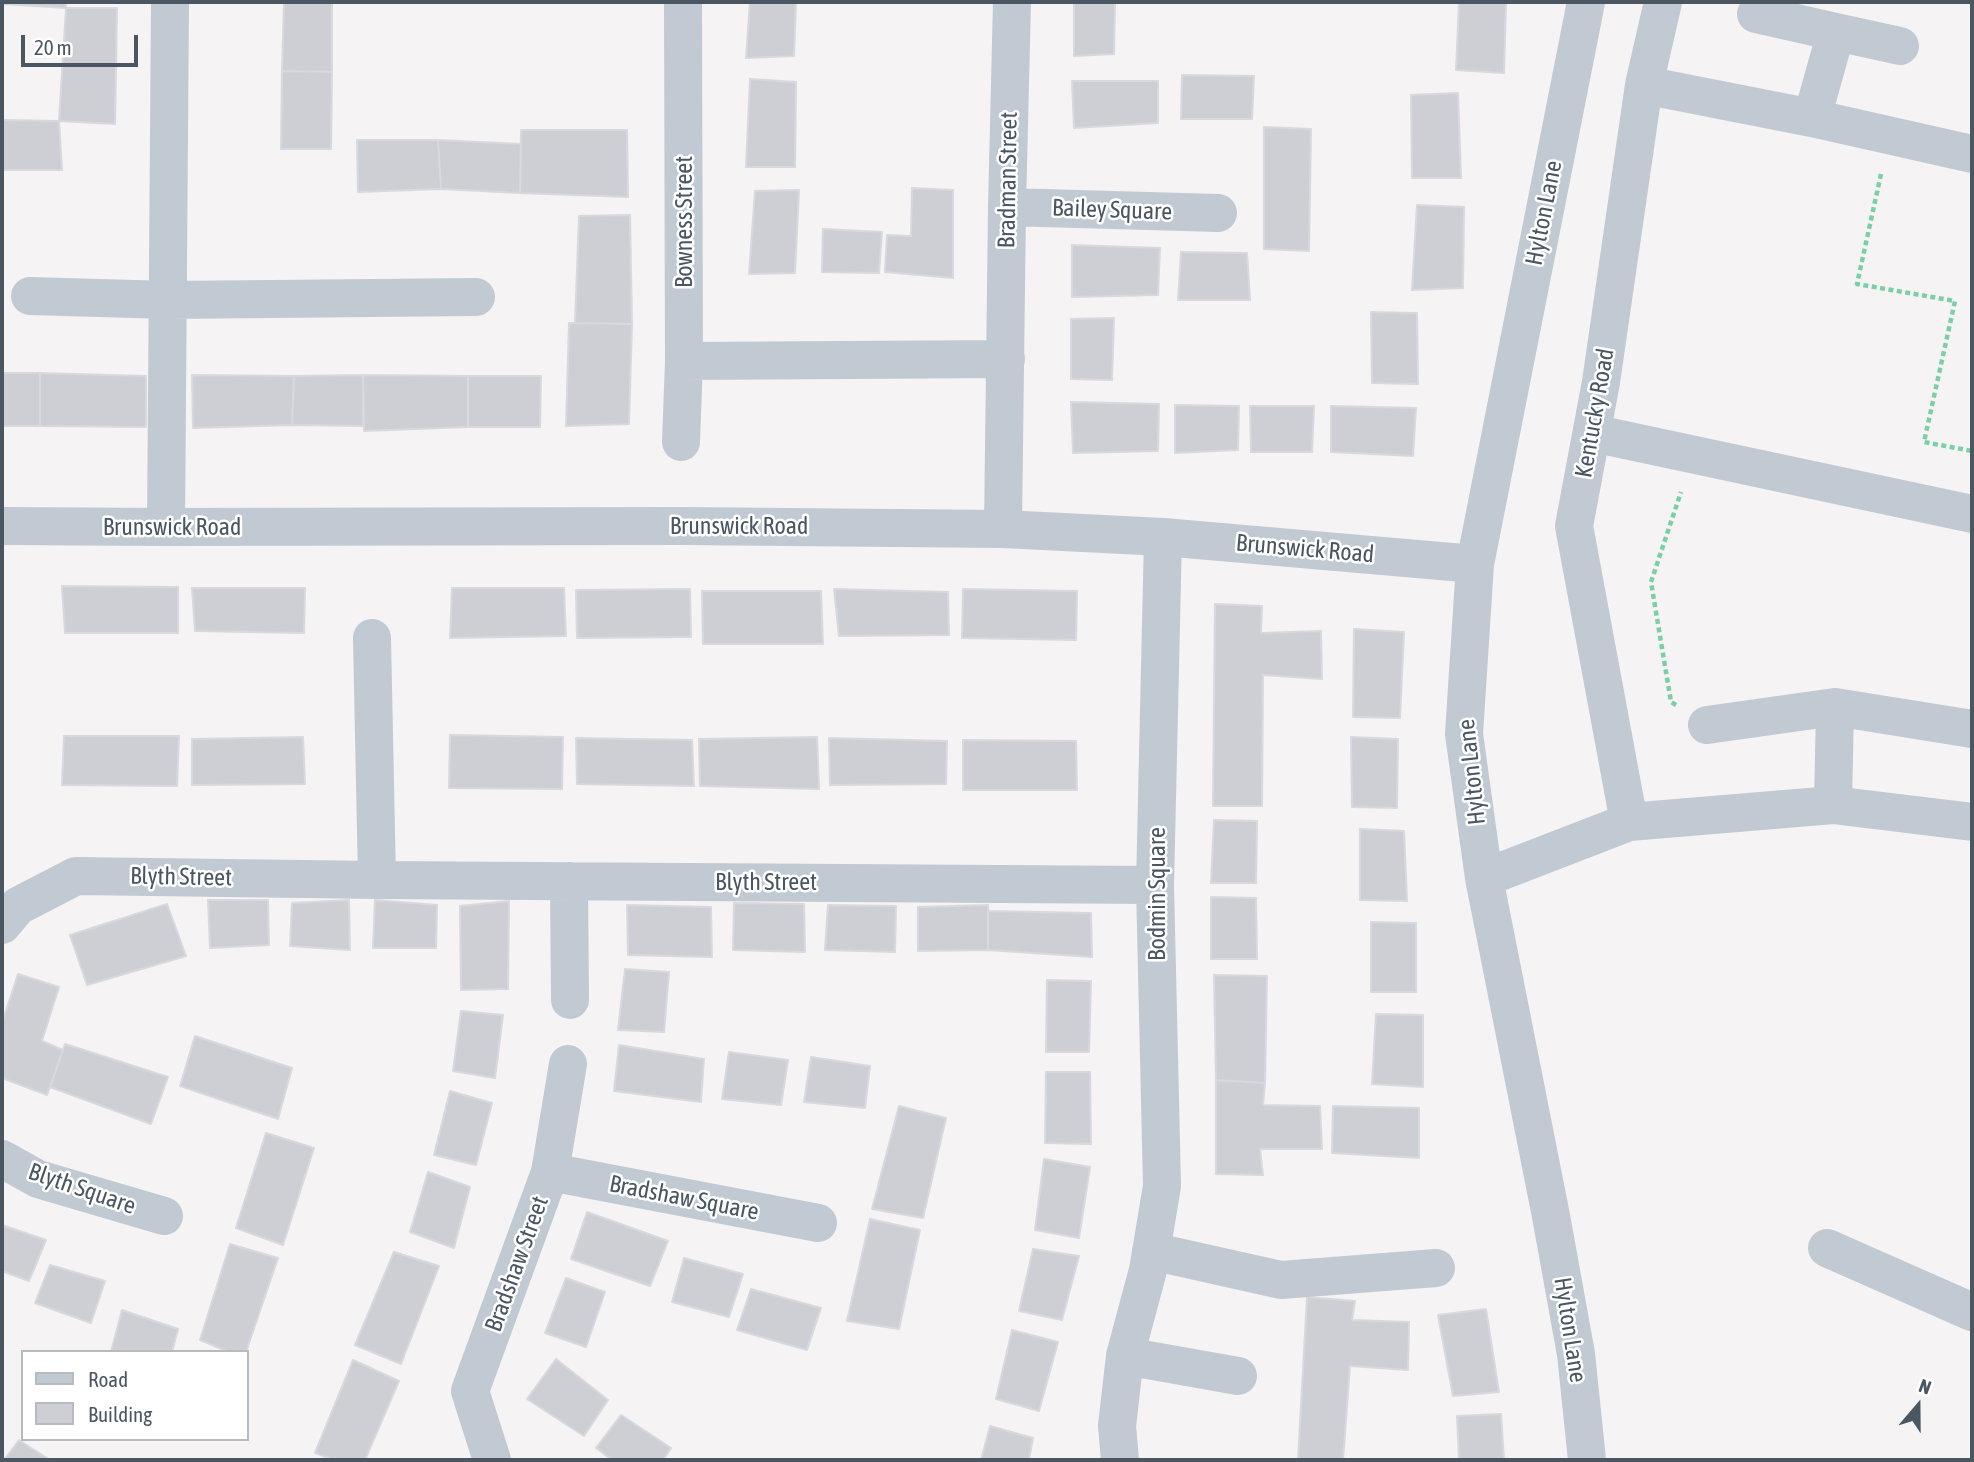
<!DOCTYPE html>
<html>
<head>
<meta charset="utf-8">
<style>
  body { margin:0 }
  #map { position:relative; width:1974px; height:1462px; overflow:hidden; background:#f5f3f3; font-family:"Asap Condensed",sans-serif }
  canvas { display:block }
  .frame { position:absolute; inset:0; border:4px solid #4a5661; pointer-events:none }
  .legend { position:absolute; left:21px; top:1350px; width:228px; height:91px; box-sizing:border-box; background:#fff; border:2px solid #b7bbc0; margin:0; padding:9px 12px; list-style:none; font-size:21px; color:#4a5661 }
  .legend li { display:flex; align-items:center; gap:14px; height:35px }
  .legend b { width:35px; border:2px solid #b7bbc0 }
  .north { position:absolute; left:1883px; top:1371px; width:70px; height:70px; -webkit-text-stroke:5px #fff; paint-order:stroke; rotate:20deg; font-size:19px; font-weight:700; line-height:28px; text-align:center; color:#4a5661 }
  .north::after { content:''; display:block; margin:auto; width:24px; height:32px; background:#4a5661; clip-path:polygon(50% 0,100% 100%,50% 72%,0 100%) }
  .scale { position:absolute; left:21px; top:35px; width:117px; height:32px; box-sizing:border-box; border:4px solid #4a5661; border-top:0; padding-left:9px; font-size:21px; line-height:24px; white-space:nowrap; color:#4a5661; -webkit-text-stroke:5px #fff; paint-order:stroke }
</style>
</head>
<body>
<div id="map">
<canvas width="1974" height="1462"></canvas>
<div class="frame"></div>
<ul class="legend">
<li><b style="height:9px;background:#c1cad2"></b>Road</li>
<li><b style="height:19px;background:#cdcfd5"></b>Building</li>
</ul>
<div class="north">N</div>
<div class="scale">20 m</div>
</div>
<script>
const c = document.querySelector('canvas').getContext('2d');
c.lineJoin = 'round';
function paint(path, color) {
  c.fillStyle = color;
  c.fill(path, 'evenodd');
}
function stroke(path, color, width, dash) {
  c.strokeStyle = color;
  c.lineWidth = width;
  c.lineCap = dash ? 'butt' : 'round';
  c.setLineDash(dash || []);
  c.stroke(path);
}
function label(font, color, halo, rows, align = 'center') {
  c.font = font + ' "Asap Condensed",sans-serif';
  c.lineWidth = 5;
  c.setLineDash([]);
  c.textBaseline = 'middle';
  c.strokeStyle = halo;
  c.fillStyle = color;
  for (const [text, x, y, turn = 0] of rows) {
    c.save();
    c.translate(x, y);
    c.rotate((+turn || 0) * Math.PI / 180);
    c.textAlign = isNaN(turn) ? turn : align;
    if (halo) c.strokeText(text, 0, 0);
    c.fillText(text, 0, 0);
    c.restore();
  }
}
const building = new Path2D(`
  M2,2h64v6l-64,-4z
  M284,2h48v70l-50,-1z
  M750,2h46l-2,54 -48,2z
  M1074,2h41l-1,52 -40,2z
  M1459,2h47l-2,71 -48,-3z
  M66,8h51l-2,116 -56,-3z
  M282,71l50,1 -1,77h-50z
  M1182,75l72,1 -2,43h-71z
  M750,79l46,3 -1,85h-49z
  M1072,81h86v42l-84,5z
  M1458,93l3,85h-49l-1,-83z
  M2,120l57,1 3,49h-60z
  M1264,127l47,2 -2,122 -45,-2z
  M521,130h106l1,67 -108,-4z
  M357,140h81l3,49 -83,3z
  M438,140l83,4 -1,49 -79,-4z
  M912,188l41,2v88l-68,-6 2,-37 24,1z
  M799,190l-4,83 -46,1 6,-83z
  M1417,205l47,2 -1,81 -51,2z
  M630,215l2,109 -57,-1 4,-107z
  M823,229l59,3 -3,41 -57,-1z
  M1072,245l88,3 -2,47 -86,2z
  M1181,252l66,1 3,47h-72z
  M1371,312l46,1 1,71 -46,-1z
  M1114,318l-2,62 -41,-1v-60z
  M569,323l63,1 -3,100 -63,2z
  M2,373h38v53h-38z
  M40,373l106,3v51l-106,-1z
  M192,375l102,1 -2,49 -99,3z
  M363,375v51l-71,-1 2,-49z
  M363,375l105,1v51l-104,4z
  M468,376h73l-1,51h-72z
  M1071,402l88,2 -1,47 -85,2z
  M1175,405l64,1 -1,44 -63,3z
  M1250,406h64l-2,46h-61z
  M1331,406l85,2 -3,48 -82,-4z
  M62,586l116,1v46h-113z
  M192,588h113l-1,45 -109,-2z
  M452,588h112l2,48 -116,2z
  M690,589l1,48 -114,1 -1,-48z
  M834,589l114,3 1,43 -110,1z
  M963,589l114,2 -1,49 -114,-2z
  M702,591h119l2,53h-120z
  M1215,604l47,2 -1,27 60,-2 1,48 -59,-4 -1,131h-49z
  M1354,629l50,3 -4,86 -47,-1z
  M450,735l113,2 -1,52 -113,-1z
  M64,736h115l-2,50 -115,-1z
  M303,737l2,47 -113,1v-46z
  M817,737l2,52 -119,-3 -1,-47z
  M1351,737l47,2 -1,69 -45,-1z
  M576,738l116,2 2,46 -117,-2z
  M829,738l118,3 -1,43 -116,1z
  M963,740l113,1 1,49h-114z
  M1214,820l43,1 -1,62h-45z
  M1360,829l44,2 3,70 -47,-1z
  M1211,897l45,1 1,61h-46z
  M208,900h60l1,45 -59,3z
  M349,900l1,50 -60,-4 2,-43z
  M375,900l62,5 -1,43h-63z
  M509,901l-1,88 -47,1 -1,-84z
  M734,903l70,1 1,48 -72,-2z
  M167,904l19,52 -99,29 -17,-50z
  M627,905l84,2 1,50 -84,-2z
  M828,905l68,1 -1,46 -70,-2z
  M988,905v45l-70,1v-44z
  M988,911l103,2 1,44 -104,-7z
  M1371,922l45,1v69h-45z
  M625,969l44,3 -5,60 -46,-2z
  M18,974l41,13 -17,54 21,9 -16,45 -45,-17v-55z
  M1214,975l53,1 -2,107 -49,-3z
  M1047,980l44,1 -2,71h-43z
  M461,1011l42,4 -8,63 -42,-7z
  M1376,1014l47,1v72l-51,-3z
  M195,1036l97,32 -14,51 -98,-33z
  M65,1044l103,33 -17,47 -101,-37z
  M619,1045l85,14 -3,43 -87,-11z
  M729,1052l59,8 -7,45 -59,-6z
  M811,1057l59,9 -5,42 -61,-6z
  M1046,1072h44l1,72 -46,-1z
  M1216,1080l49,3 -2,22 57,1 2,43h-62l3,26 -47,-1z
  M450,1091l42,12 -16,62 -42,-10z
  M899,1106l47,12 -23,100 -51,-9z
  M1333,1106l86,2v50l-87,-5z
  M266,1133l48,15 -31,97 -47,-17z
  M1044,1159l46,8 -11,71 -44,-8z
  M428,1172l42,15 -16,61 -44,-16z
  M587,1212l81,29 -18,45 -79,-27z
  M870,1219l50,11 -21,99 -52,-8z
  M2,1225l44,15 -17,41 -27,-10z
  M230,1244l48,14 -32,94h-17l-29,-12z
  M1033,1249l46,7 -17,64 -43,-9z
  M394,1252l45,14 -38,98 -46,-19z
  M684,1258l59,16 -14,43 -57,-15z
  M50,1265l55,16 -14,42 -56,-20z
  M566,1278l39,14 -19,55 -41,-14z
  M751,1289l70,19 -14,42 -70,-20z
  M1307,1297l48,4 -3,19 57,2 -1,48 -58,-4 -7,94h-45z
  M1486,1309l13,83 -46,4 -15,-81z
  M122,1310l56,19 -6,23h-61z
  M1012,1330l46,12 -19,69 -43,-12z
  M556,1359l52,41 -24,36 -57,-37z
  M353,1360l46,21 -34,79h-30l-20,-7z
  M1501,1414l3,46h-45l-2,-44z
  M621,1415l50,33 -8,12h-51l-16,-12z
  M990,1426l43,12 -4,22h-48z
  M19,1440l31,20h-46z`);
paint(building, '#cdcfd5');
stroke(building, '#d7d9de', 2);
stroke(new Path2D(`
  M1881,174l-24,110 98,17 -31,141 48,9
  M1676,705l-5,-3 -20,-120 30,-90`), '#7ad0a6', 4.5, [5, 3.5]);
stroke(new Path2D(`
  M1586,2l-111,562 -11,170 20,144 67,338 25,138 11,106
  M1756,14l80,18 -24,86
  M1836,32l64,14
  M1644,85l168,33 160,36
  M1007,207l211,6
  M30,296l139,4 307,-3
  M684,361l322,-2
  M1592,433l380,81
  M681,442l3,-81 -1,-359
  M2,526l164,1 515,-1 322,3 160,8 312,27
  M166,527l4,-525
  M1003,529l4,-322 5,-205
  M372,638l5,242
  M1707,725l128,-18
  M1833,805l2,-98 137,22
  M1629,822l-55,-296 27,-144 43,-297 19,-83
  M1484,878l145,-56 204,-17 139,17
  M569,881l1,119
  M2,925l16,-19 58,-30 301,4 778,5
  M2,1159l36,20 126,37
  M550,1172l268,51
  M1827,1248l145,64
  M1151,1251l130,29 155,-12
  M1125,1356l113,20
  M492,1460l-22,-69 80,-219 18,-108
  M1120,1460l-3,-34 8,-70 23,-86 14,-84 -7,-301 8,-348`), '#c1cad2', 38);
label('24px', '#4a5661', '#fff', [
  ["Bradman Street",1008,180,-89],
  ["Bailey Square",1112,210,2],
  ["Hylton Lane",1544,213,-79],
  ["Bowness Street",684,222,-90],
  ["Kentucky Road",1595,413,-80],
  ["Brunswick Road",739,526],
  ["Brunswick Road",172,527],
  ["Brunswick Road",1305,549,5],
  ["Hylton Lane",1472,772,-96],
  ["Blyth Street",181,877,1],
  ["Blyth Street",766,882],
  ["Bodmin Square",1157,894,-90],
  ["Blyth Square",82,1189,19],
  ["Bradshaw Square",684,1198,11],
  ["Bradshaw Street",517,1264,-70],
  ["Hylton Lane",1570,1330,81]
]);
</script>
</body>
</html>
